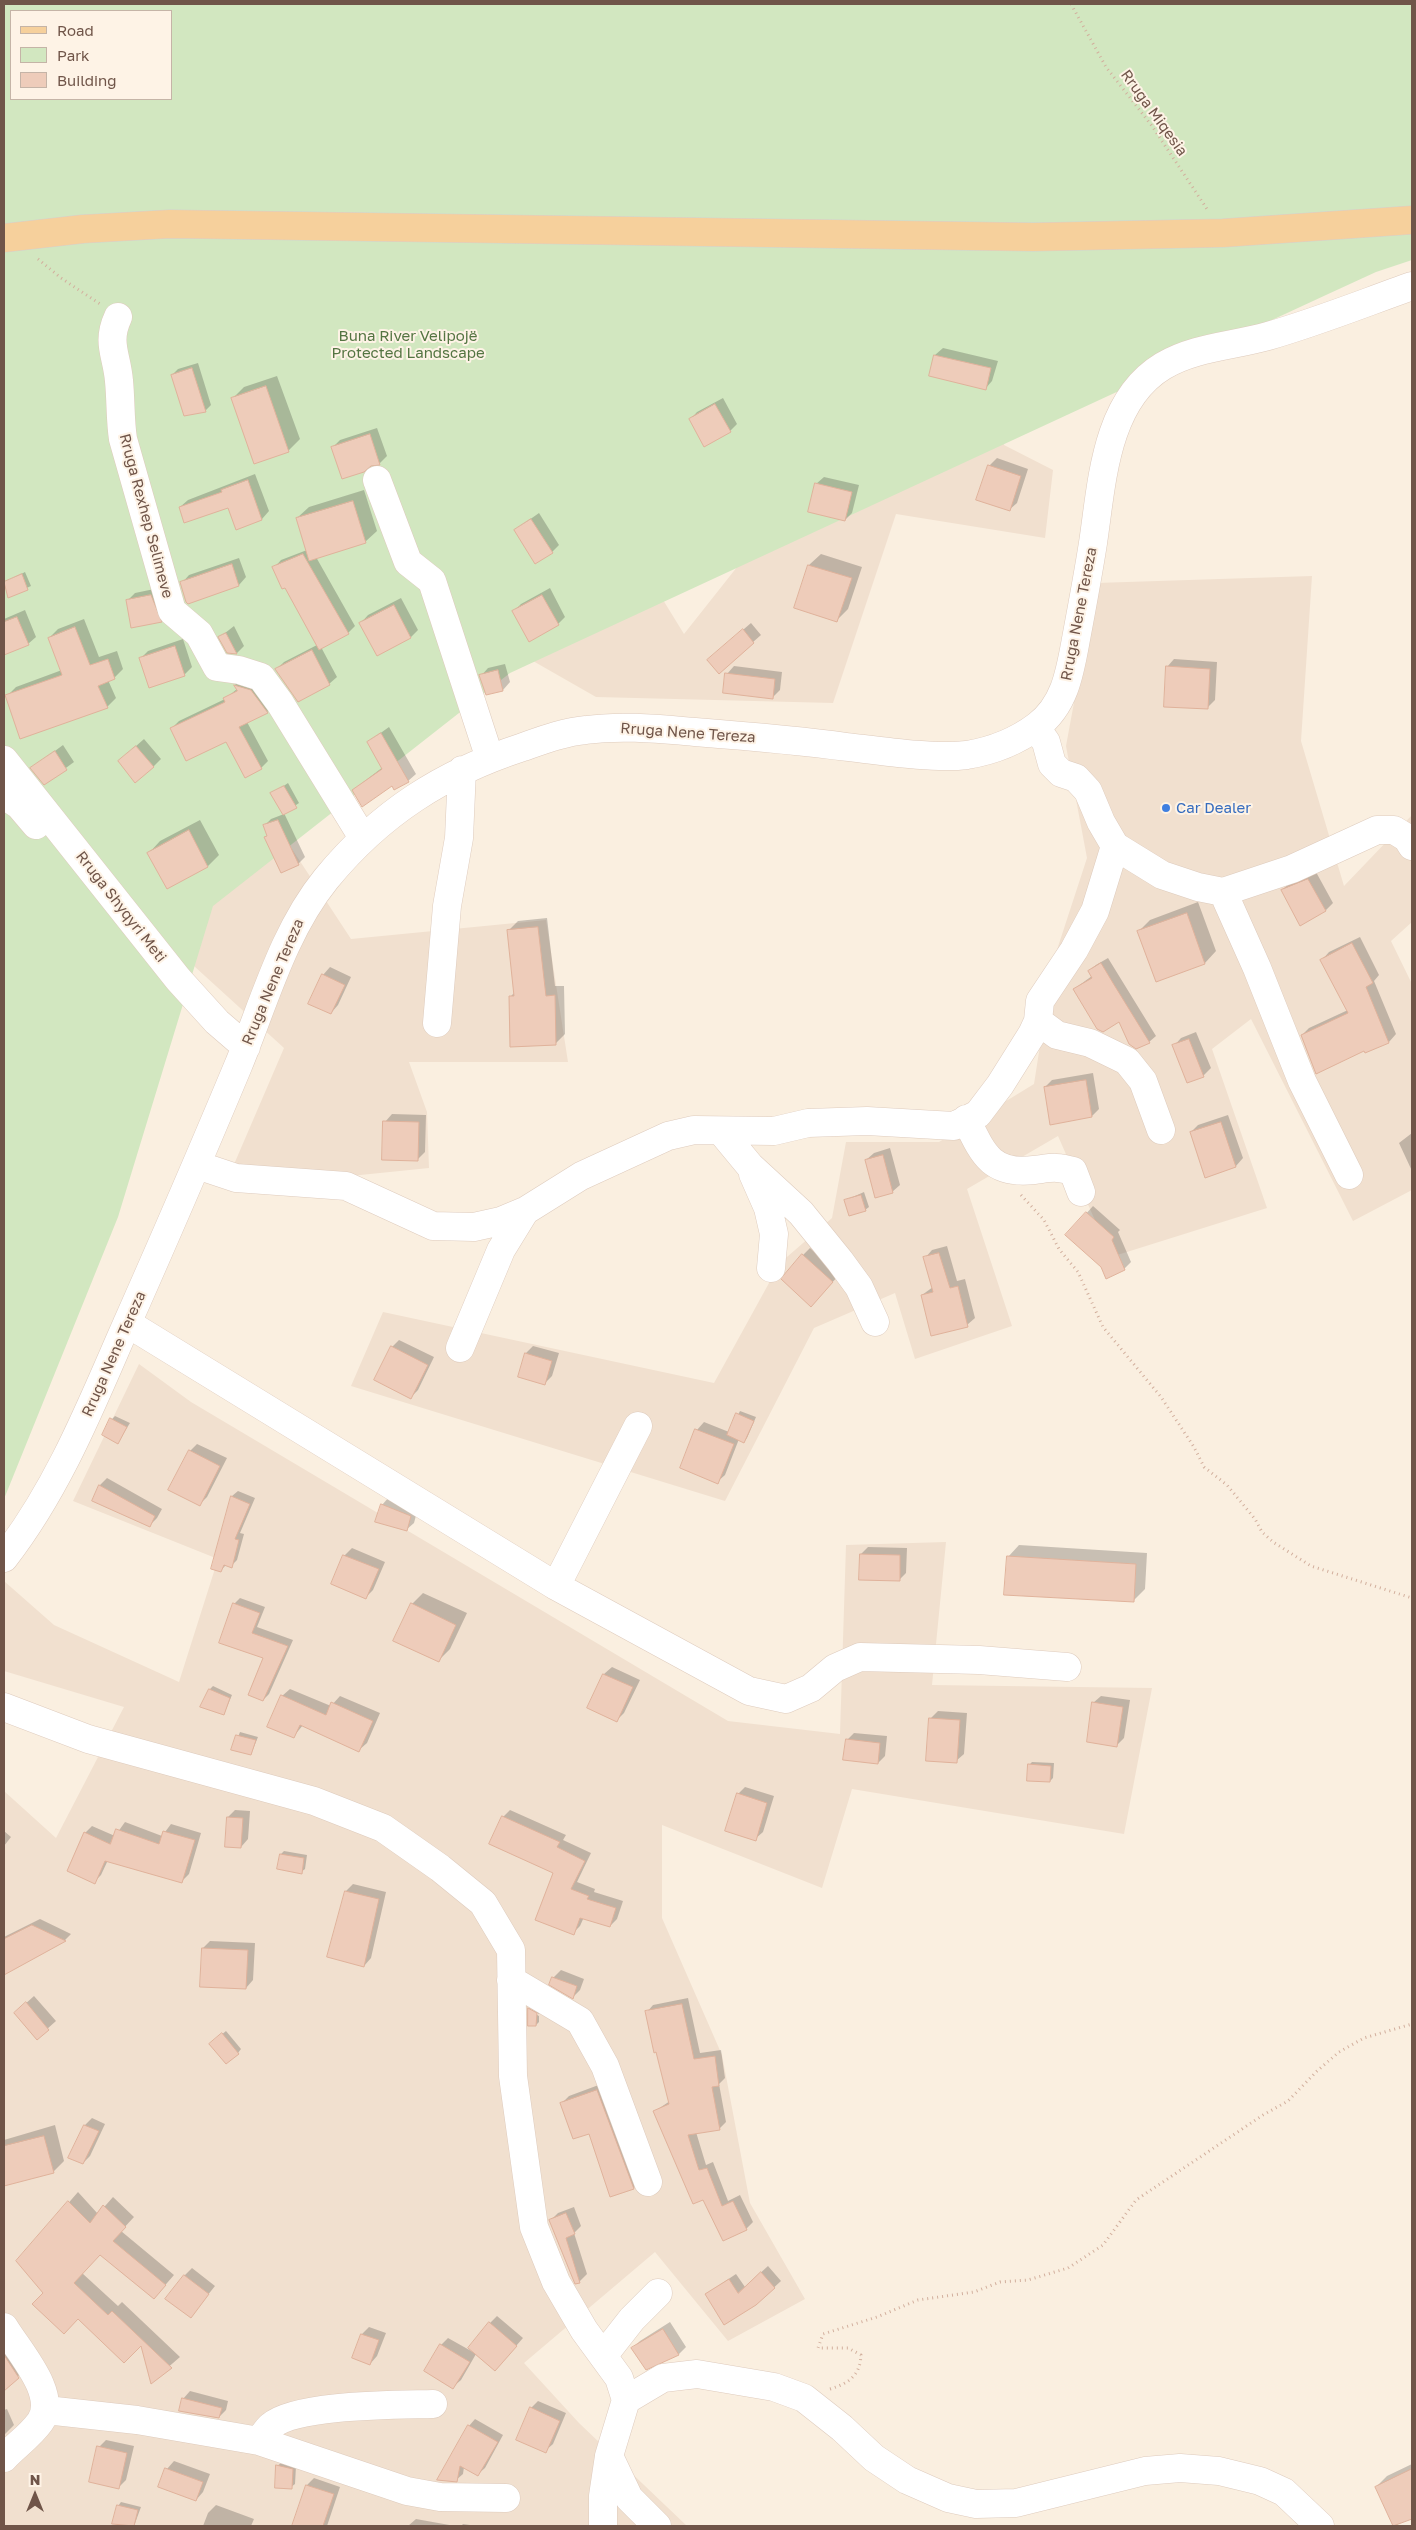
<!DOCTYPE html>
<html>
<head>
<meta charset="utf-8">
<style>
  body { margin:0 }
  #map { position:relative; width:1416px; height:2530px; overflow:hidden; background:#faefe0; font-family:"Golos Text",sans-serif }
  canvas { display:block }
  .frame { position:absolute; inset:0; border:5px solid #705549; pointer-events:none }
  .legend { position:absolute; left:10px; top:10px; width:162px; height:90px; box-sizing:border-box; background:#fef3e6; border:1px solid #c5b4a7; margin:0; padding:6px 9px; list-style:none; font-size:15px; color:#705549 }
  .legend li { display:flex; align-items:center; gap:10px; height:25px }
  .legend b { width:25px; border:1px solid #c5b4a7 }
  .north { position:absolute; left:10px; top:2470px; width:50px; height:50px; -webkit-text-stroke:4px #fef3e6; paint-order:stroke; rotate:0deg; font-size:14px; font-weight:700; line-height:20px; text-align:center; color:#705549 }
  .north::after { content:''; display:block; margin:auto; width:18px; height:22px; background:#705549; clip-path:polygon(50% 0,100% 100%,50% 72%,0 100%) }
</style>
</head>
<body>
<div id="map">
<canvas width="1416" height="2530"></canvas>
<div class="frame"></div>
<ul class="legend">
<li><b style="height:6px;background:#f6d09c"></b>Road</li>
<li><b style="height:14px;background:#d2e7c0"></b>Park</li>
<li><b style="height:14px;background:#eeccba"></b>Building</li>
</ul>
<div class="north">N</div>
</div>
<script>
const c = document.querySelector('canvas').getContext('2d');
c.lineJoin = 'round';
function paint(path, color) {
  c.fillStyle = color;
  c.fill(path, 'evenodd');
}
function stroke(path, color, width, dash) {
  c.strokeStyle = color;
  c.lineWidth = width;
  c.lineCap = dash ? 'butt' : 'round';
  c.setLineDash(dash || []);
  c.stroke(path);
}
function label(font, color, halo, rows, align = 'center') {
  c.font = font + ' "Golos Text",sans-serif';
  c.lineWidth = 4;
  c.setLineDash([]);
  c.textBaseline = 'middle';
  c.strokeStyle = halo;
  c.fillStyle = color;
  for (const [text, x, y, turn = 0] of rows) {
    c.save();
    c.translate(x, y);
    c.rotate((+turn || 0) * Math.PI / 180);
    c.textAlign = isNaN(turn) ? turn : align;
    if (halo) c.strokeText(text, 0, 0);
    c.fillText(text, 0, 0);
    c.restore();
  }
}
paint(new Path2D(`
  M1020,352l-16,93 49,25 -8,68 -149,-24 -63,189 -237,-6 -91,-52 -251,146 97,148 195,-19 22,142h-159l18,50 2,56 -108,11 -92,-3 55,-128 -90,-82 -190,-359 616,-77 64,104 76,-96z
  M1312,576l-11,165 43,145 68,-71v107l-21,19 21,43v206l-59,31 -102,-202 -39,30 55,159 -156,49 -53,-121 -91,53 45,137 -97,33 -20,-66 -81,35 -89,173 -374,-115 32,-74 331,71 66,-120 52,-45 14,-76h93l95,-58 19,-122 34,-104 -21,-112 30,-163z
  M139,1364l52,38 537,319 112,13 6,-189 100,-3 -14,143 220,3 -28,146 -272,-45 -30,99 -160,-63v93l60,137 28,148 55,96 -77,42 -73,-89 -131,111 55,60 108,103h-683v-735l52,47 68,-131 -120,-36v-90l50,44 125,57 39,-123 -145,-58z`), '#f1e0cf');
paint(new Path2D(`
  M4,4h1408v256l-36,12 -50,23 -816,378 -297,233 -95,311 -114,282zM11,11h160v88h-160z`), '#d2e7c0');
paint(new Path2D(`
  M943,348l55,13 -6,20 -7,8 -50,-34z
  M198,363l13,42 -6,6 -33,-36 6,-6z
  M277,376l23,63 -12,12 -55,-53 11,-11z
  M723,398l14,26 -7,7 -40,-11 7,-8z
  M377,428l10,28 -8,8 -46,-17 7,-7z
  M997,458l31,11 -11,34 -8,7 -20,-44z
  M255,474l14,37 -7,8 -26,9 -7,-22 -49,1 8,-7z
  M824,477l35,8 -7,28 -7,7 -29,-36z
  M364,490l13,41 -12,11 -49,15 39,69 -7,7 -27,14 16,30 -8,7 -53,-14 8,-8 33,-17 -43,-77 7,-8 26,-10 -10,-32 12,-11z
  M539,513l20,32 -7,7 -37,-22z
  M821,554l41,13 -14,42 -11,11 -41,-13 13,-42z
  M239,558l7,19 -7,8 -51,17 -6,-19 7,-8z
  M25,572l6,14 -22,10 -5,-13z
  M159,588l9,26 -7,7 -33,-21 7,-7z
  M550,588l15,29 -7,7 -44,-13 7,-7z
  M401,598l17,32 -7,7 -50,-14 7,-8z
  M25,610l11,27 -8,7 -24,10v-35z
  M84,619l15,38 18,-6 6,18 -9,9 -6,2 8,18 -9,9 -100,-11 9,-9 46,-17 -13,-32 9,-9z
  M751,623l10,12 -42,37 -3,-19z
  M234,626l10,20 -7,7 -9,-2 -8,-14z
  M183,639l9,28 -7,7 -35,12 -9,-28 7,-7z
  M1174,659l43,3 -2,38 -8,8 -40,-41z
  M505,664l5,18 -7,8 -22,-14 7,-8z
  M734,666l48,6 -2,18 -8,8 -45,-24z
  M242,678l32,27 -7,7 -20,10 21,39 -7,7 -35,-28 -54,-12 7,-7 46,-22 12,-10 -2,-4z
  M389,727l27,47 -8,7 -55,9 30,-23 -15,-25z
  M144,739l17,20 -8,8 -26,-13z
  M63,745l11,17 -30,22 -12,-16z
  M288,783l11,20 -15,10 21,44 -7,7 -30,-29 -4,-9 7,-7 13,-5 -12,-20z
  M200,820l19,35 -11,11 -59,-13 11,-12z
  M1316,872l17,31 -7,7 -44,-20 8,-7z
  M1198,902l18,49 -11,12 -66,-32 11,-11z
  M547,918l8,68h9l1,48 -10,10 -45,-47 5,-5 -7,-61 10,-10z
  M1360,937l19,38 -5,6 22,53 -7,8 -87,-7 7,-7 39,-18 -26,-50 7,-8z
  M1108,958l48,78 -7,6 -75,-53 18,-13 -3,-5 7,-6z
  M330,967l21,10 -13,28 -7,8 -8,-38z
  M1196,1032l15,36 -8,8 -29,-30 7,-8z
  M1093,1073l6,36 -7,7 -47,-29 7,-7z
  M392,1114l34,1 -1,37 -8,8 -32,-38z
  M1228,1115l15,43 -7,8 -30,10 -15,-44 7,-7z
  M1412,1133v38l-13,-28z
  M890,1148l10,37 -8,7 -26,-32 8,-7z
  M864,1192l5,15 -4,3 -19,-10z
  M1093,1206l27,24 -2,2 13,30 -7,7 -22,-3 -35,-31z
  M947,1246l10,35 8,-2 10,39 -8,7 -45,-30 11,-8 -8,-29 7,-8z
  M810,1248l30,26 -22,24 -15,-43z
  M399,1340l35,17 -16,33 -7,7 -19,-50z
  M533,1346l26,7 -7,23 -7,7 -19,-30z
  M740,1411l16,6 -9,21 -3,3 -5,-2 -14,36 -8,7 -36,-14 16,-38 7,-8 25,10z
  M115,1416l15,7 -12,19 -6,-23z
  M197,1444l30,14 -20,39 -8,8 -9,-54z
  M107,1478l55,31 -5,9 -7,7 -57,-25 7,-15z
  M238,1491l17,7 -15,35 4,1 -7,26 -6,6 -5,-1 -6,6 -8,-3 20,-72z
  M389,1497l29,11 -4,15 -8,7 -24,-25z
  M1019,1545l128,8 -2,36 -12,12 -125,-44z
  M868,1547l39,1 -1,25 -7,7 -38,-26z
  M352,1548l33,14 -12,28 -7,7 -33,-14 11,-27z
  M423,1593l44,20 -17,36 -11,11 -27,-56z
  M240,1598l25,9 -8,20 36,13 -24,54 -6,6 2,-42 -31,-54z
  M612,1667l28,13 -16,33 -8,8 -27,-13 15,-34z
  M213,1686l19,9 -8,19 -14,-25z
  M290,1689l41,17 9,-10 40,17 -13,30 -8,7 -56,-25 -9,11 -12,-40z
  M1101,1696l29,4 -6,38 -7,7 -24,-42z
  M938,1711l29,2 -3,41 -8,7 -26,-42z
  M240,1732l18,5 -7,17 -18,-5z
  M854,1733l33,3 -2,20 -7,7 -31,-23z
  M1032,1762l22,1 -1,15 -3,3 -21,-16z
  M745,1787l29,9 -11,36 -8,7 -17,-45z
  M235,1810l15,1 -2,28 -7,8 -13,-30z
  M510,1810l56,25 -3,5 28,13 -14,29 18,7 -1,3 29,9 -6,18 -7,7 -26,-9 -4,9 -7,7 -18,-61 -52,-55z
  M125,1822l37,14 9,-12 30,9 -12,41 -7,7 -74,-21 -7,15 -7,7 -9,-49 7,-7 23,10z
  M4,1831l7,6 -7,9z
  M284,1851l23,4 -2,14 -4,3 -20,-18z
  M353,1884l33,8 -15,66 -7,8 -18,-75z
  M40,1919l31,15 -6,6 -57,31 -4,-9v-25z
  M210,1941l45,2 -2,37 -7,8 -43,-40z
  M561,1970l23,9 -4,11 -7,7 -20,-19z
  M34,1996l22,25 -19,17 -14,-32z
  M688,1998l12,55 21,-3 4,28 -6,6 7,38 -7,7 -23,3 10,33 7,-3 15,39 12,-6 13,27 -7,7 -43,-30 -48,-88 15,-10 -23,-89 6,-7z
  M532,2006l7,4v4l-9,-6v3l9,5v6l-3,3 -7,-16z
  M226,2031l15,18 -3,4 -24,-12z
  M604,2083l37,97 -7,8 -23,8 -22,-64 -27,-29 7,-7z
  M92,2118l13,6 -15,32 -7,7 -13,-6 15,-32z
  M55,2125l9,36 -11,11 -49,13v-45z
  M78,2192l20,22 15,-17 21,20 -13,14 53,44 -20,23 -54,-44 -18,19 36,33 4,-4 58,55 -29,25 -10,-38 -63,-26 -34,-25 -26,-32z
  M574,2207l7,19 -7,7 13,41 -8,8 -29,-61 8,-8z
  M768,2266l13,15 -25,23 -50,-10 30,-20 9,13z
  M192,2268l23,18 -24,30 -6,-41z
  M497,2316l26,22 -21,24 -26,-8 -15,26 -8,7 -12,-42 7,-7 25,14 17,-29z
  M670,2322l16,25 -7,7 -33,15 -13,-21 7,-7z
  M369,2327l17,6 -9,23 -7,8 -17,-6 9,-24z
  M4,2330l24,37 -24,22z
  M190,2391l38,10 -2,9 -7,7 -36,-18z
  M538,2401l28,12 -13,31 -8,7 -14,-43z
  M7,2409l7,16 -10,10v-25z
  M475,2419l28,16 -18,33 -7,6 -14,-7 -1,7 -7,6 13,-54z
  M106,2440l28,6 -8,34 -8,8 -19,-41z
  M174,2461l36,13 -7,18 -7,8 -29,-31z
  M281,2463l15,3 -1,18 -4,3 -14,-21z
  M1412,2464v53l-18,9 -18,-39 11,-11z
  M314,2478l26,9 -13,39h-34l14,-41z
  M121,2502l20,5 -7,19 -20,-3 4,-17z
  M216,2505l38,14 -3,7h-48l5,-13z
  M416,2519l39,7h-47z
  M463,2524l14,2h-16z`), '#0003');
const building = new Path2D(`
  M934,355l57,13 -5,22 -57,-14z
  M192,368l14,44 -22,4 -13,-41z
  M266,386l23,66 -35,12 -23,-66z
  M715,404l16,28 -27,15 -15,-28z
  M370,434l10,31 -9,1 -7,6 -22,7 -11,-32z
  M988,465l33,11 -11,35 -34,-11z
  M248,480l14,40 -26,10 -8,-22 -44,15 -5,-16 43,-15 -1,-2z
  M815,483l37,9 -7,29 -37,-9z
  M353,501l13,42 -57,18 -13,-43z
  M531,519l22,34 -18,11 -21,-34z
  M303,554l46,80 -30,16 -34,-62 -3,1 -10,-22z
  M232,564l7,22 -51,18 -2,-2 -6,-20z
  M808,565l44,13 -15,44 -43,-14z
  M22,574l6,16 -20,8 -4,-16z
  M151,595l11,27 -31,6 -5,-28z
  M542,595l17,30 -30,17 -17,-31z
  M394,605l17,33 -34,18 -18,-33z
  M17,617l12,28 -25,10v-33z
  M75,627l15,38 18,-6 7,20 -17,7 10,22 -88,31 -15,-44 57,-20 -14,-37z
  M743,629l11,14 -35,31 -12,-14z
  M226,633l11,21 -10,-1 -9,-16z
  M175,646l10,30 -36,12 -10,-30z
  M312,650l18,35 -32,17 -23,-33z
  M1166,666l44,3 -2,40 -44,-2z
  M498,670l5,21 -17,4 -7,-20z
  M725,673l50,6 -2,20 -50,-6z
  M234,685l17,5 17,23 -29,14 23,42 -17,9 -19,-36 -40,19 -16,-33 55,-26 -2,-4 14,-7z
  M381,733l28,49 -15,8 -2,-4 -30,21 -10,-17 30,-21 -15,-27z
  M136,746l18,21 -19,16 -17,-22z
  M55,751l12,19 -23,15 -14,-17z
  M284,786l13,22 -14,7 -13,-22z
  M278,820l21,45 -18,8 -17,-36 3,-1 -4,-11z
  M189,830l19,37 -41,22 -20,-36z
  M1308,879l18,32 -26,15 -19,-36z
  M1187,913l18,51 -49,18 -19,-51z
  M538,927l8,69 9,-1 1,50 -46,2 -1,-51h5l-7,-66z
  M1352,943l21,40 -7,4 23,56 -24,10 -1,-2 -48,23 -15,-39 47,-22 -28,-53z
  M1101,963l12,20 37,60 -14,6 -7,-5 -10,-22 -16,10 -6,-3 -24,-40 19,-11 -4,-7z
  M322,974l23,11 -14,29 -23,-10z
  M1189,1039l15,38 -17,6 -15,-38z
  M1086,1080l6,37 -42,8 -6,-38z
  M383,1121l36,1 -1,39 -36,-1z
  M1221,1122l15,45 -31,11 -15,-46z
  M883,1155l10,38 -18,5 -10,-38z
  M861,1195l5,16 -17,5 -5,-16z
  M1086,1212l28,25 -2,3 13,30 -19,9 -5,-12 -36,-32z
  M939,1253l11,35 8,-2 10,41 -37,9 -10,-41 12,-3 -10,-35z
  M802,1254l31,28 -22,25 -30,-28z
  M391,1346l37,19 -17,34 -37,-19z
  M525,1353l27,8 -7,24 -27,-8z
  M736,1413l18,8 -10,22 -17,-8z
  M110,1418l17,9 -9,17 -16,-9z
  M695,1429l39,15 -16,40 -38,-16z
  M189,1450l31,16 -20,40 -32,-16z
  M99,1485l56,31 -5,11 -58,-26z
  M231,1496l19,8 -15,35 4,1 -7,28 -8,-3 -3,7 -10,-3z
  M381,1504l30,12 -4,15 -32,-9z
  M860,1554l40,1v26l-41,-1z
  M343,1555l36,14 -13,30 -35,-15z
  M1007,1556l129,8 -2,38 -130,-7z
  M233,1603l27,10 -8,20 36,13 -25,55 -15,-6 15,-37 -44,-15z
  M411,1603l45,22 -17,37 -46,-21z
  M603,1674l30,13 -16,35 -30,-14z
  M209,1689l21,9 -6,17 -24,-8z
  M281,1695l45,20 5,-13 42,19 -14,31 -59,-27 -6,13 -27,-11z
  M1092,1702l31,5 -6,40 -30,-5z
  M929,1718l31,2 -3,43 -31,-2z
  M236,1735l20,5 -5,15 -20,-5z
  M846,1739l34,4 -2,21 -35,-4z
  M1028,1764l23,2 -1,16 -23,-1z
  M737,1793l30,10 -11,38 -31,-10z
  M502,1816l58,26 -3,5 28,14 -14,28 18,7 -2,3 29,9 -6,19 -30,-9 -6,17 -39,-15 18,-47 -64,-29z
  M227,1817l16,1 -2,30 -16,-1z
  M116,1829l43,15 4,-13 32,9 -13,43 -77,-22 -10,23 -28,-13 17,-39 26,12z
  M280,1854l24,4 -2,16 -25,-5z
  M345,1891l34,8 -15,68 -37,-10z
  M32,1925l34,16 -62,34v-36z
  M202,1948l46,2 -2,39 -46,-2z
  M552,1977l25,9 -4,13 -24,-14z
  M26,2002l23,28 -12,10 -23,-27z
  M682,2004l12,55 21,-3 4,30 -7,1 8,43 -32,5 11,35 8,-2 15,38 11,-5 14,29 -24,11 -20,-41 -10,4 -40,-93 16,-7 -13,-52 -2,1 -9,-42z
  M528,2008l9,5 -1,13h-8z
  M222,2033l17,21 -13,10 -17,-20z
  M597,2090l37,99 -24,8 -21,-63 -16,5 -13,-36z
  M84,2125l15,6 -16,33 -15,-6z
  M44,2136l10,37 -50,13v-40z
  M68,2201l22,22 13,-18 23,22 -13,14 53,44 -12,14 -54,-44 -26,28 34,32 4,-4 60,57 -21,16 -10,-38 -17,17 -46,-44 -14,15 -32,-30 11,-11 -27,-32z
  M566,2213l9,21 -9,4 14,45 -5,1 -26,-64z
  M761,2272l14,16 -19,17 -32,20 -19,-31 24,-15 9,14z
  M184,2275l25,19 -18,24 -26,-19z
  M489,2322l28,24 -22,25 -27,-23z
  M663,2329l16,26 -33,15 -15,-22z
  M361,2334l18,6 -9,25 -18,-7z
  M440,2344l30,18 -17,27 -29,-18z
  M4,2355l15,23 -15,13z
  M182,2398l40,10 -3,10 -40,-7z
  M530,2407l30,14 -14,32 -30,-13z
  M468,2425l30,17 -20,34 -18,-10 -3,16 -20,-2z
  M97,2446l30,7 -8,36 -30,-7z
  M276,2465l17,4 -1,20 -17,-1z
  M165,2468l38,14 -7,19 -38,-14z
  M1412,2469v50l-19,7 -18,-39z
  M306,2485l28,9 -11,32h-31z
  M117,2505l21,5 -4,16 -22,-2z`);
paint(building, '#eeccba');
stroke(building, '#e0b29b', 1);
const minor = new Path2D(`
  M118,317c-12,26 -1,38 1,64 2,20 1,39 4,58l49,172 27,23 18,33 22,3 22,7 19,26 83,135
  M377,480l31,82 24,19 58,178
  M1036,728l10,14 6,22 9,9 15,5 12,13 13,31 14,24 47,29 36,12 25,5 69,-23 85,-39h17l13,8 5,8
  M4,760l174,219 39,43 29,25
  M4,795l15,10 17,20
  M1115,846l-20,65 -21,39 -34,51 -2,20 19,14 33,8 37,18 16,20 18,49
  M1223,892l34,76 45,113 47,94
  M437,1023l10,-117 12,-68 3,-68
  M966,1119c17,35 25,56 68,51 17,-2 22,-4 39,1l8,21
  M721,1131l29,35 51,47 39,48 19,26 16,35
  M197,1165l39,13 110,8 87,40 41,1 27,-6 24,-10 56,-35 87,-40 26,-6 80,1 34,-8 59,-2 87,5 24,-12 22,-29 32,-51 6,-13
  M753,1174l15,34 6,26 -3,34
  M127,1323l429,263 193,105 37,8 25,-11 24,-20 25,-11 119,3 88,7
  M460,1348l41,-98 24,-39
  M4,1558c52,-67 84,-145 117,-221 40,-90 79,-180 117,-271 26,-63 45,-134 88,-187 54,-66 117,-106 197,-132 20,-7 41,-15 63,-17 36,-5 73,-1 109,2 51,4 101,8 152,15 34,4 87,12 120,8 24,-4 50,-14 70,-29 28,-21 33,-54 39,-87 6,-32 12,-64 17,-96 9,-60 12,-142 70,-177 32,-19 70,-20 105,-30 49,-14 96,-33 144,-50
  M556,1586l82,-160
  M4,1707l84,32 226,62 69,27 57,40 43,35 28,47 2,126 21,151 22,55 28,48 35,48 7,22 -17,56 -6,40v30
  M511,1980l69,41 25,45 43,116
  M4,2327c15,25 55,68 36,95 -10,14 -25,24 -36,36
  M603,2356l29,-37 26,-26
  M626,2400l37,-22 34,-4 77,13 30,11 38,30 32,30 33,22 41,18 28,6 40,-1 129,-32 35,-3 39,3 41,10 24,11 36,34
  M46,2410l91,10 122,21 148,50 33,6 66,1
  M259,2441c4,-5 8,-12 12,-15 25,-22 127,-21 162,-22
  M609,2456l20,42 28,28`);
const major = new Path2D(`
  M4,238l79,-9 87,-5 863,13 190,-4 189,-13`);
stroke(minor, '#decbbd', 29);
stroke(major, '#d7cfcc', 29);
stroke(new Path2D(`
  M1071,4l35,63 46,59 55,83
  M38,259l23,19 39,26
  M1021,1195l23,25 15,29 19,23 25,55 58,70 33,50 10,20 23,18 28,34 7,13 11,10 38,24 101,32
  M830,2389c20,-6 30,-14 31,-34l-13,-7h-30l5,-14 54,-17 41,-17 56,-8 26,-10 28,-2 40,-12 35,-23 33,-45 127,-85 25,-14 29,-30 22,-19 25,-14 48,-14`), '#d2af9d', 3, [1, 4]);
stroke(minor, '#fff', 28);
stroke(major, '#f6d09c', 28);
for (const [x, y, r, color] of [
  [1166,808,5,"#3f7fe0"]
]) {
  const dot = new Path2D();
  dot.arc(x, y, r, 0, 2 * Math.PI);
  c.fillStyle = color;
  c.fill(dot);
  stroke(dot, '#fef3e6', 2);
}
label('15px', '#705549', '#fef3e6', [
  ["Rruga Miqesia",1154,113,54],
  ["Rruga Rexhep Selimeve",146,516,75],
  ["Rruga Nene Tereza",1079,614,-79],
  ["Rruga Nene Tereza",688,733,4],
  ["Rruga Shyqyri Meti",121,907,52],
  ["Rruga Nene Tereza",273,982,-67],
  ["Rruga Nene Tereza",114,1354,-66]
]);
label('15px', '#547542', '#fef3e6', [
  ["Buna River Velipojë",408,336],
  ["Protected Landscape",408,353]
]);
label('15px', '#366cbe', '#fef3e6', [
  ["Car Dealer",1176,808]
], 'left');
</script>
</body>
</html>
